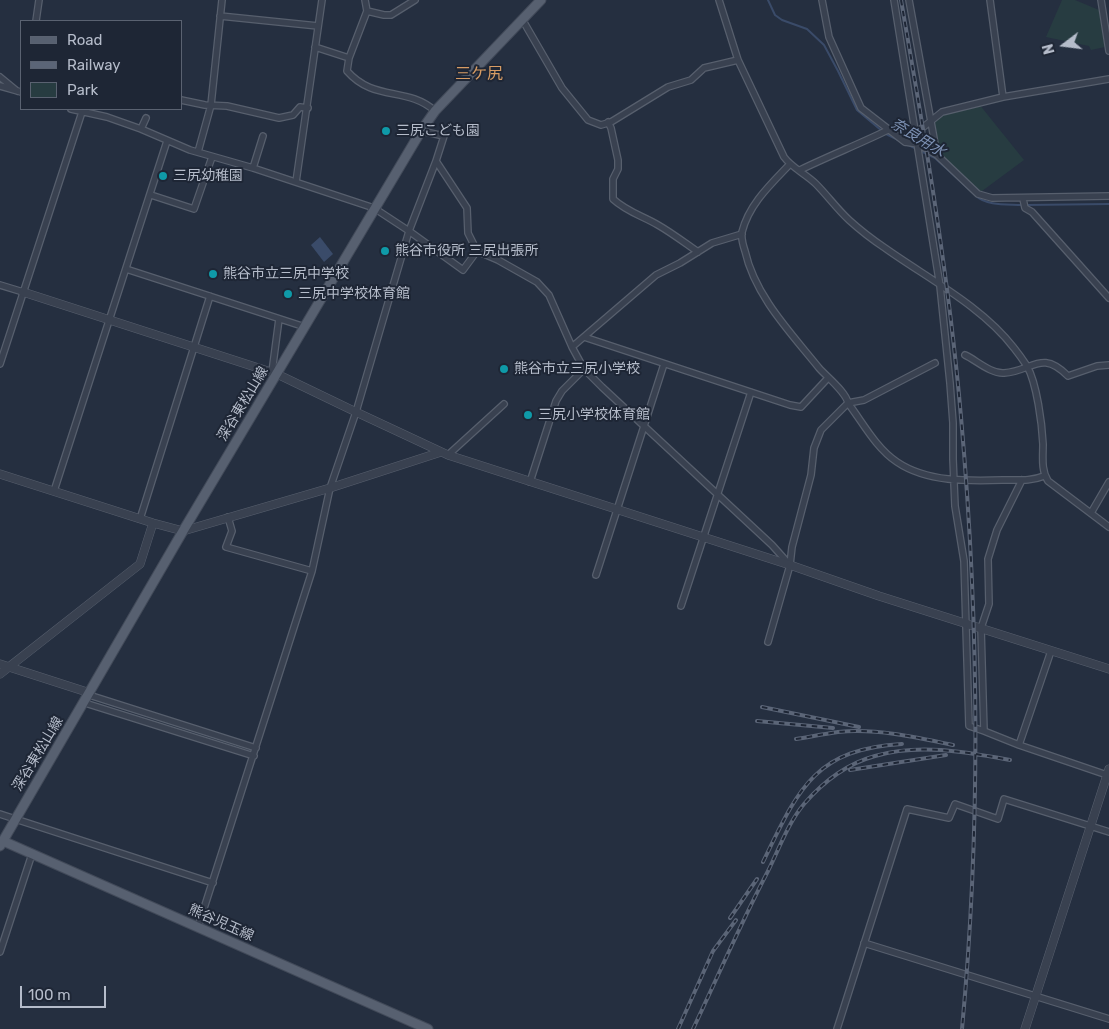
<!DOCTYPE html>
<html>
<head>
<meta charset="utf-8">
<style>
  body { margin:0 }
  #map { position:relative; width:1109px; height:1029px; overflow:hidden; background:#252f40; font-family:Rubik,sans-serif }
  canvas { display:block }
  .legend { position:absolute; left:20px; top:20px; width:162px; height:90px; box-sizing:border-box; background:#1e2635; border:1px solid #5a6271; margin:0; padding:6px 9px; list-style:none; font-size:15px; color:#b5bcca }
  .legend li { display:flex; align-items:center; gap:10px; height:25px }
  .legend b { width:25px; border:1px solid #5a6271 }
  .north { position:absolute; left:1039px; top:20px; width:50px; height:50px; -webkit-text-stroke:4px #1e2635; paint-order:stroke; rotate:255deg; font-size:14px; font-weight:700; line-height:20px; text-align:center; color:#b5bcca }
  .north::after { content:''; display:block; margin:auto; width:18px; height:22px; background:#b5bcca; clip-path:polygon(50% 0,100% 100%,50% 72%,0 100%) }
  .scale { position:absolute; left:20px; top:986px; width:86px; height:22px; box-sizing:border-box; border:2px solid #b5bcca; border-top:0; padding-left:6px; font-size:15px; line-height:18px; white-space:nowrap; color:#b5bcca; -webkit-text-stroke:4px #1e2635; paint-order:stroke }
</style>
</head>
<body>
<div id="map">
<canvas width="1109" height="1029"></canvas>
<ul class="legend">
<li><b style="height:6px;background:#576070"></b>Road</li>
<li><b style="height:6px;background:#5b6577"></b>Railway</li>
<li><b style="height:14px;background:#273c41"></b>Park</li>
</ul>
<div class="north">N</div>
<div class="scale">100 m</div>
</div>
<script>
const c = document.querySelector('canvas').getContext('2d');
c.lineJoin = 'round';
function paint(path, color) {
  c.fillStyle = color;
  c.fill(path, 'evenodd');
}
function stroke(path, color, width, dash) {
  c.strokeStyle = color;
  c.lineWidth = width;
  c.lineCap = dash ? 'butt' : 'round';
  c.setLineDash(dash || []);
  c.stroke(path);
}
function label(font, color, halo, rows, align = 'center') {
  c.font = font + ' Rubik,"Noto Sans JP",sans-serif';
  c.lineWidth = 4;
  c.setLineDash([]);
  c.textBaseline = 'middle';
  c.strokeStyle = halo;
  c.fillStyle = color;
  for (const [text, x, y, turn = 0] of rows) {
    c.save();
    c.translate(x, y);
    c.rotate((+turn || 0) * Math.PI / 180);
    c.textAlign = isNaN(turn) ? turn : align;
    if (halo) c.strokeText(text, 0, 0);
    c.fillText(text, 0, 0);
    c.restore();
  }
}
paint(new Path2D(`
  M1062,0h13l24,10 6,37 -14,3 -2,-4 -43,-9z
  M979,104l45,56 -46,34 -41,-39 -6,-34 13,-8z`), '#273c41');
paint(new Path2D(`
  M320,237l13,17 -9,8 -13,-17z`), '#3a4b69');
stroke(new Path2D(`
  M768,0l7,15 7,5 25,9 17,16 14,26 19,39 25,21
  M886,134l49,24 36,33
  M976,196c11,10 31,8 46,9
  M1026,205l83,-1`), '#3a4b69', 2);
const minor = new Path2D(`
  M365,0l2,11 -18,47 -2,13c27,31 60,15 88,40
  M719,0l19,60 46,97c8,11 22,17 32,27 11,11 21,25 33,36 11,10 24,20 36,28 42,30 97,58 129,100 4,5 9,12 13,18 10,18 15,58 16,78 0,13 -2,26 5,37l61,46
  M822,0l7,37 32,71 44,34 13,2 19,11 41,39 14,4 117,-2
  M894,0l46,286 10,97 3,40v36l2,47 9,55 5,165 15,5
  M909,0l28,155
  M990,0l13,97
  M1101,0l8,51
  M367,11l17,4h7l24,-15
  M220,16l98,10
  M522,19l40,69 26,32 13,5 10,-3 57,-35 23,-7 13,-12 34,-8
  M36,21l3,-21
  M315,47l34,11
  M0,77l17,14
  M0,86l21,6
  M181,100l24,5 22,1 52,12 14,-3 7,-8 8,1
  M71,109l36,8 34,12 49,21 63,18 121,40 35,23 54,39 14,-19 21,9 39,22 12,13 23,52
  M608,122l3,6 7,32v9l-5,10v20c14,13 30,17 45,26 14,8 27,18 40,27
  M141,129l5,-11
  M421,131l23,5 -8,25 31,47 1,25 9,18
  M905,142l37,-30 61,-15 106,-18
  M198,152l13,-47 11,-105
  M790,164c-19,20 -41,40 -48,68 -1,6 1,13 3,19 10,45 46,82 74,117 8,9 27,24 29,35 15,20 28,45 49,59 31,21 74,19 109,18 13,0 26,1 38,-4
  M253,168l10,-32
  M800,170c29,-14 59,-26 88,-40
  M296,182l26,-182
  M151,195l43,14 18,-52
  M1023,199l2,9 7,4 77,86
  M742,234l-30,9 -32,20 -24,12 -84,72 12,22 18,18 170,158 17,19
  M126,269l179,58
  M0,285l23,7
  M584,337l206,68 11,2 27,-29
  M965,355c11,5 26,19 39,18 29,-2 37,-24 64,3l29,-10 12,-1
  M0,364l82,-252
  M272,372l7,-53
  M448,455l56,-51
  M1022,480l-25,50 -9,29 1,45 -8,24 3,103 35,14 32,-94
  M530,482l26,-81 6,-10 22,-22
  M54,491l113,-350
  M1091,513l18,-31
  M228,517l4,14 -6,16 86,24
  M140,519l70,-223
  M596,575l68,-211
  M681,606l70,-214
  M768,642l22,-77 2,-18 19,-72 3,-27 7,-18 27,-27 16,-3 71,-37
  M89,695l167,53
  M85,703l169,53
  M1019,745l88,30
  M0,814l213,69
  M198,927l114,-356 18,-83 26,-76 53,-181 27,-70
  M864,943l245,76
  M0,952l32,-98
  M837,1029l70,-220 42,9 6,-14 43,15 6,-20 105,33`);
const tertiary = new Path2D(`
  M23,292l254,82 79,38 92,43 342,110 89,31 230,73
  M0,474l153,49 30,8 147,-43 111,-36
  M0,664l90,29
  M0,674l140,-110 13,-41
  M1025,1029l84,-260`);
const primary = new Path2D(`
  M3,841l425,188
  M0,846l183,-315 238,-400 14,-20 106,-111`);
stroke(minor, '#575f6d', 8);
stroke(tertiary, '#575f6d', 9);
stroke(primary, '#424a59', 11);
stroke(minor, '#394150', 5.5);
stroke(tertiary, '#394150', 8);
stroke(primary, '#576070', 9);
const rail = new Path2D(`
  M901,0c24,138 48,277 60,417 18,203 20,409 1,612
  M762,707l97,20
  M757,721l76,7
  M796,739c13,-2 27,-5 42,-7 37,-4 78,5 115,13
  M850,770l96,-15
  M763,862c35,-72 51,-113 139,-118
  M730,918l27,-39
  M678,1029l35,-78 23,-31
  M693,1029c25,-53 48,-106 75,-158 11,-22 20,-48 36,-67 19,-22 42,-40 71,-48 44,-13 91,-4 135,4`);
stroke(rail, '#5b6577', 4);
stroke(rail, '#1e2635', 2, [5.5]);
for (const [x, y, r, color] of [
  [386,131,5,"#0f9aa8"],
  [163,176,5,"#0f9aa8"],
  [385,251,5,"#0f9aa8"],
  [213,274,5,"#0f9aa8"],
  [288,294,5,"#0f9aa8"],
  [504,369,5,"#0f9aa8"],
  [528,415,5,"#0f9aa8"]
]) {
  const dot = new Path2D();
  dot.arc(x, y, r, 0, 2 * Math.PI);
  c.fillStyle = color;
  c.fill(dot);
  stroke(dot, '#1e2635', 2);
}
label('14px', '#b5bcca', '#1e2635', [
  ["三尻こども園",396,131],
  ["三尻幼稚園",173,176],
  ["熊谷市役所 三尻出張所",395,251],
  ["熊谷市立三尻中学校",223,274],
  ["三尻中学校体育館",298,294],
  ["熊谷市立三尻小学校",514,369],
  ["三尻小学校体育館",538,415]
], 'left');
label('14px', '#b5bcca', '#1e2635', [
  ["深谷東松山線",243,404,-59],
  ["深谷東松山線",38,754,-59],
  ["熊谷児玉線",221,923,24]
]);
label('italic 15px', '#7c90b2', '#1e2635', [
  ["奈良用水",918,138,31]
]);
label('16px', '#d79c64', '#1e2635', [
  ["三ケ尻",479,74]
]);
</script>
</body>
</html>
